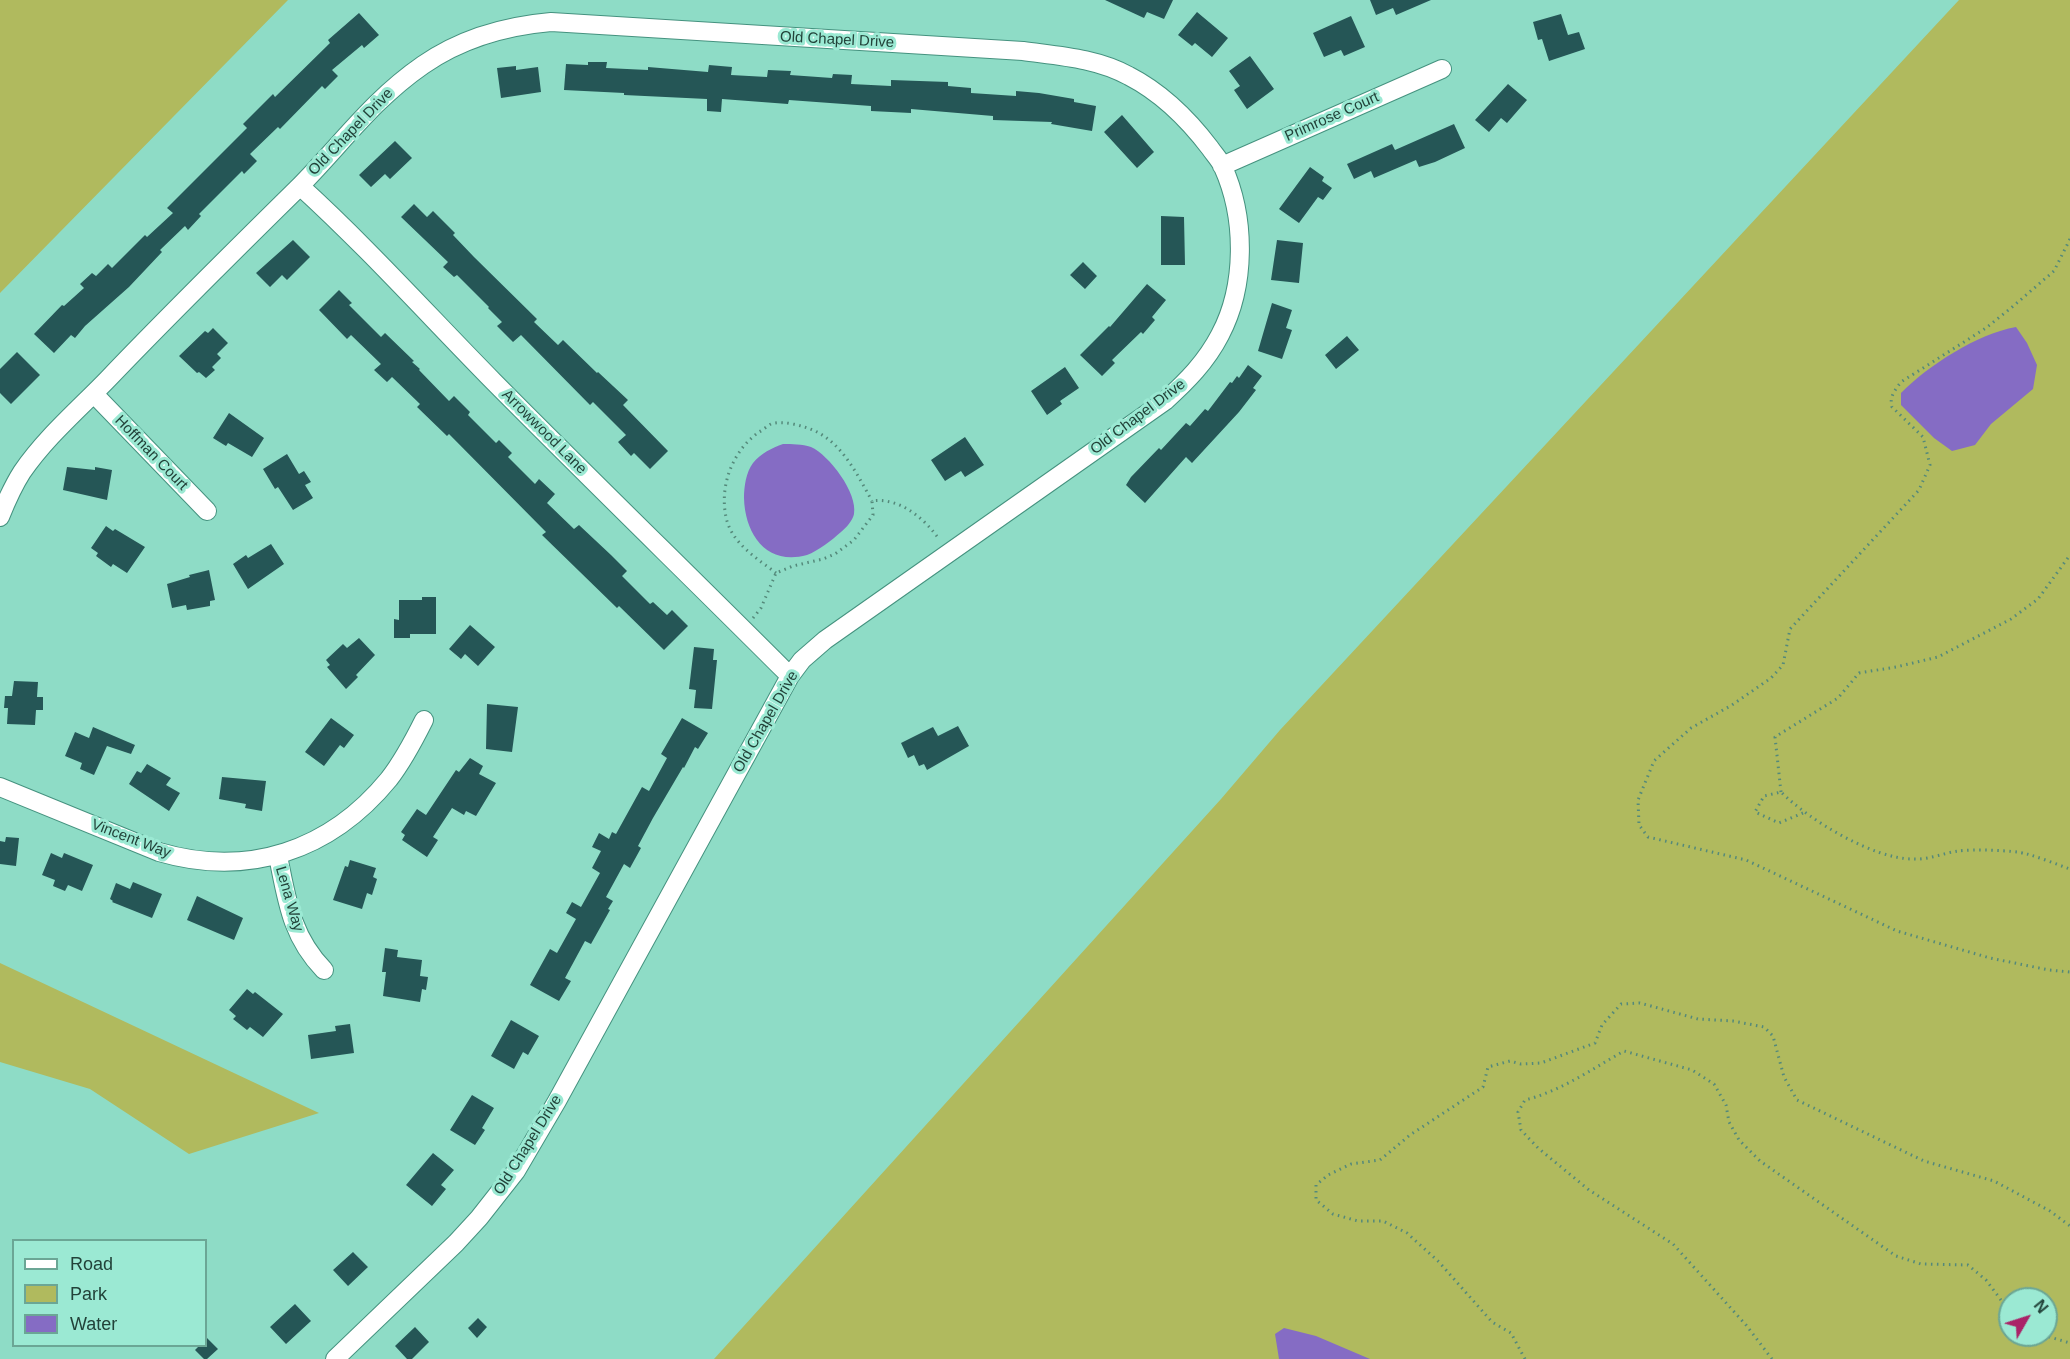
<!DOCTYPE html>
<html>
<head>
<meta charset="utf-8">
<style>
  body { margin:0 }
  #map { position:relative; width:2070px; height:1359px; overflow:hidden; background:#8edcc6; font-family:Helvetica,sans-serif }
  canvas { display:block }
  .legend { position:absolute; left:12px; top:1239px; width:195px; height:108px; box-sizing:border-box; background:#9be9d3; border:2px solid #6ba695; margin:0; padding:8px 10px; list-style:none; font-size:18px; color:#224239 }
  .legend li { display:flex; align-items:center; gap:12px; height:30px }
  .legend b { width:30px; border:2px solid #6ba695 }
  .north { position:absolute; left:1998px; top:1287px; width:60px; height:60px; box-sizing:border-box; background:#9be9d3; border:2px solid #6ba695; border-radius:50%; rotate:51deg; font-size:16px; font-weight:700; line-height:24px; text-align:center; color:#224239 }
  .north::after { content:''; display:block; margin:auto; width:21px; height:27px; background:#aa2268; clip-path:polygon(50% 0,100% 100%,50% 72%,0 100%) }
</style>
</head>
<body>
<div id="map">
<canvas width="2070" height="1359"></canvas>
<ul class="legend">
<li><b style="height:8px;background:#fff"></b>Road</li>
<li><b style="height:16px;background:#b0ba5e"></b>Park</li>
<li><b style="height:16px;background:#856cc4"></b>Water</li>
</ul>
<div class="north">N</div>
</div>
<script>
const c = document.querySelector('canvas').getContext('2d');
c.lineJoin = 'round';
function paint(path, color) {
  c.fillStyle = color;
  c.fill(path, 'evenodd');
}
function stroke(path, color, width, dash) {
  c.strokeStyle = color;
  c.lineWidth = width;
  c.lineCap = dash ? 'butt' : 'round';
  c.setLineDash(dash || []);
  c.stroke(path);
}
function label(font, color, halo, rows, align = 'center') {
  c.font = font + ' Helvetica,sans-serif';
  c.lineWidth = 6;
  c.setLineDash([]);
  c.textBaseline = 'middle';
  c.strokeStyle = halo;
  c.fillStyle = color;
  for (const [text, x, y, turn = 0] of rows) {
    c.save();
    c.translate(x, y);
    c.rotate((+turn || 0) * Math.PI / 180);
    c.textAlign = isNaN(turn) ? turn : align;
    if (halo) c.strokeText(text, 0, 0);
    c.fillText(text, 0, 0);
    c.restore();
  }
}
paint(new Path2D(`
  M0,0h288l-288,293z
  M1959,0h111v1359h-1356l507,-560 59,-69zM2010,1299h36v36h-36z
  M0,963l319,150 -130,41 -99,-65 -90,-27z`), '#b0ba5e');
paint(new Path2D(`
  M2016,327l11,16 10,22 -4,24 -42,35 -16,21 -23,6 -18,-13 -33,-33v-12c28,-28 76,-59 115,-66z
  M783,444c9,0 19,0 28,3 18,8 47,46 43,67 -1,6 -8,14 -13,18 -9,8 -23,19 -34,23 -40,11 -62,-20 -63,-57 0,-11 2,-26 9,-35 8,-10 19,-15 30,-19z
  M1284,1328l32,8 54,23h-91l-4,-25z`), '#856cc4');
paint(new Path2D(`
  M1105,0h68l-9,19 -17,-7 -3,6z
  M1370,0h61l-35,15 -3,-7 -17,7z
  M1197,12l31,26 -16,19 -17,-14 -3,3 -14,-11z
  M359,13l20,22 -15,13 -2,-3 -30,25 6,6 -13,13 -3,-3 -42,43 -2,-2 -28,27 7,7 -13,13 -2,-3 -43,43 2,2 -13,14 -3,-4 -25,24 2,2 -33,35 -44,39 -10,12 -4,-3 -17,18 -20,-19 28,-29 2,1 20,-18 -4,-4 12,-11 4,3 12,-12 4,4 33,-33 2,2 26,-24 -6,-5 80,-80 -4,-4 30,-30 2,3 55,-54 -2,-3z
  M1561,14l7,21 11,-3 6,17 -36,12 -7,-22 -4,1 -5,-18z
  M1351,16l14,31 -21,9 -3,-6 -17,7 -11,-24z
  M1250,56l24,33 -27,20 -13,-19 6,-4 -11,-15z
  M588,62h19l-1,6 42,2v-3l60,5 1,-7 23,2 -1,8 36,2 1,-7 23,1 -1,4 42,3 1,-4 19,1 -1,9 40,2v-6l57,2v4l23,2v5l45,3v-5l23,2 35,6v3l22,4 -4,25 -41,-7 1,-2 -59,-2v-4l-82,-7v4l-40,-2v-5l-82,-6 -1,4 -66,-5 -1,13 -14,-1v-12l-83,-4v-2l-60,-3 2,-26 22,1z
  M516,66v4l22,-3 3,25 -40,6 -4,-30z
  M1508,84l19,16 -20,23 -6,-5 -12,14 -14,-12z
  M1122,115l32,37 -17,16 -33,-36z
  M1454,124l11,24 -30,14 -16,5 -3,-7 -42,18 -3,-7 -17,8 -7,-15 45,-20 3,6z
  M395,141l17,17 -22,21 -5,-5 -14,13 -12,-12z
  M1310,167l14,10 -2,4 10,7 -9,12 -5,-3 -19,26 -20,-14z
  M414,204l13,13 6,-6 22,22 -2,2 21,22 63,62 -3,3 24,23 5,-5 34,33 1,-1 30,28 -5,5 45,46 -18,18 -16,-16 -3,3 -13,-14 8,-7 -33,-33 -3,3 -69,-70 -8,7 -16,-16 5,-4 -14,-14 1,-1 -32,-32 -3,2 -11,-10 5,-5 -47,-45z
  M1161,216l23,1 1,48h-24z
  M293,240l17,17 -23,23 -5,-5 -12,12 -14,-14z
  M1277,240l26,3 -4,40 -28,-3z
  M1083,262l14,14 -12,13 -15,-14z
  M1147,284l19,16 -14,17 3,3 -12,14 -2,-2 -29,28 3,3 -13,13 -22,-21 29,-29 1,1z
  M339,290l13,13 -3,2 32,32 4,-4 29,28 -2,1 8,7 -1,1 30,31 5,-5 16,16 -2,3 28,28 3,-3 13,13 -4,4 27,27 4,-5 16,15 -8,9 27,26 5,-4 32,30 16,16 -5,5 28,28 3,-2 14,13 5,-5 16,16 -24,24 -45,-44 -2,2 -75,-73 4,-3 -97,-98 -2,2 -30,-29 3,-3 -28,-27 -5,5 -13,-12 7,-6 -30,-29 -4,4 -28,-29z
  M1272,303l20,7 -6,18 6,2 -10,29 -24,-8z
  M213,328l15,15 -11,11 4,4 -9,9 3,3 -9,8 -7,-6 -2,1 -18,-17 26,-25 3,2z
  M1347,336l12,14 -23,19 -11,-14z
  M17,352l23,23 -29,29 -11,-11v-24z
  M1248,365l14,11 -9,12 3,2 -17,22 -47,51 -6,-6 -41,46 -19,-18 5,-8 28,-29 2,2 25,-27 4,3 15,-17 3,2 22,-29 2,1 5,-7 2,2z
  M1065,367l14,21 -19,13 2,3 -15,11 -16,-24z
  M229,413l35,25 -12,19 -24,-14 -2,3 -13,-8z
  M965,437l19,28 -19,12 -4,-6 -16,10 -14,-21z
  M287,454l12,20 5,-3 7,11 -6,3 8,13 -20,12 -15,-23 -3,2 -12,-20z
  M67,467l28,3v-3l17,3 -5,30 -44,-10z
  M106,526l7,5 2,-2 30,18 -18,26 -14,-9 -2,3 -15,-11 2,-3 -7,-5z
  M271,544l13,20 -36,25 -15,-25 13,-9 2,3z
  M209,570l6,30 -5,1v5l-23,4 -1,-5 -14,3 -5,-24 23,-7 -1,-2z
  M422,597h14v37h-26v4h-16v-19l5,1v-20h23z
  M470,625l25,22 -17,19 -13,-12 -4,5 -12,-10z
  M359,638l16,17 -19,20 2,2 -12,12 -19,-22 3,-2 -4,-5 17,-16 4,4z
  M694,647l20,2 -1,11h4l-5,49 -18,-1 2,-18 -7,-1z
  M14,681l24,1 -1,15h6v13h-7l-1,15 -28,-1 1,-16h-4l1,-12h7z
  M487,704l31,3 -6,45 -26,-3z
  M331,718l23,17 -10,13 -4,-3 -16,21 -19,-14z
  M682,718l26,15 -10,16 -3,-2 -11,21 -1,-1 -30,51 -15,28 3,2 -11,20 -6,-4 -18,33 7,4 -5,8 2,1 -19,34 -6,-3 -20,37 6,3 -12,20 -29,-16 20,-36 7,4 19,-34 -10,-6 6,-11 9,5 19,-34 -8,-5 9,-17 -9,-4 7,-14 10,6 3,-7 4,2 26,-47 7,4 18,-33 -6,-4z
  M958,726l11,20 -42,24 -3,-6 -5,2 -5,-11 -6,3 -7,-15 32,-16 5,9z
  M93,727l42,18 -4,9 -24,-8 -13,29 -14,-6 2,-6 -17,-7 10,-24 14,6z
  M470,758l13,8 -4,8 17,9 -20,33 -10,-5 -2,4 -12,-7 -19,29 5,3 -11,17 -25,-17 3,-5 -4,-3 16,-23 9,6 30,-45 3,2z
  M147,764l24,14 -5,7 14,8 -11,18 -40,-27 8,-13 4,2z
  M222,777l44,4 -4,30 -17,-3 1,-4 -27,-5z
  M6,837l13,1 -3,28 -16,-2v-23l5,1z
  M51,853l11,5 2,-5 29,12 -11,26 -14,-6 -3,6 -12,-5 2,-6 -13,-5z
  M350,860l26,8 -3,9 4,2 -5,16 -5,-2 -5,16 -29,-9 12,-34 3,1z
  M133,882l29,12 -10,24 -40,-16 1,-1 -3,-2 6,-16 14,6z
  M197,896l46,22 -9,22 -47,-20z
  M385,948l13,2 -1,7 25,3 -2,16 8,1 -2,13 -4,-1 -2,13 -37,-6 3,-24h-4z
  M247,989l6,5 2,-2 28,22 -20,23 -13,-10 -3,3 -14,-11 3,-3 -7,-6z
  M511,1020l28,16 -11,19 -5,-3 -9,17 -23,-13z
  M350,1024l4,29 -43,6 -3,-24 28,-4 -1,-5z
  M472,1095l22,13 -12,20 3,2 -10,15 -25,-15z
  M433,1153l21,17 -13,15 5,4 -14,17 -26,-21z
  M353,1252l15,15 -20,19 -15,-16z
  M295,1304l16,17 -25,23 -16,-17z
  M478,1318l9,9 -10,11 -9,-10z
  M415,1327l14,15 -17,17h-5l-12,-13z
  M207,1338l11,11 -11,10h-3l-9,-9 4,-4h7z`), '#255656');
const minor = new Path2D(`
  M1222,166l220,-97
  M300,186c68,62 130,131 194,196 98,99 198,196 296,294
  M94,394l113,117
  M0,517c6,-15 13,-31 22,-45 24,-35 57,-63 86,-93 62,-65 126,-128 189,-190 44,-44 74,-88 126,-124 39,-27 82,-39 128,-43l472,29c36,5 73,7 106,25 33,17 59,43 81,72 4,6 10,12 13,19 23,51 23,119 -3,168 -14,27 -33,46 -55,66l-340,239 -23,20 -12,16 -233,425 -41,70 -37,47 -23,25 -121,116
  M0,787l159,65c89,26 171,-1 230,-73 14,-18 25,-39 35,-59
  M278,856c9,44 13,80 46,114`);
stroke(minor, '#45927f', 20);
stroke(new Path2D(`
  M2070,239l-16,32 -43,37 -25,20 -85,54c-6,8 -12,15 -9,25l31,30 7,28 -11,25 -129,139 -7,36 -12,13 -39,27 -41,23 -37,33 -16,39 1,25 9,12 98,23 151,71 93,27 59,12 21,2
  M776,573c-18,-14 -42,-28 -49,-52 -9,-33 5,-70 32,-89 4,-2 8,-6 12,-8 12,-4 33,2 44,7 28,13 43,45 57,70
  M753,618l8,-10 15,-35 17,-7 30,-7 12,-5 19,-14 19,-25 -1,-14c27,-4 52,17 67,38
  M1781,792l-6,-55 63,-39 21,-25 37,-6 42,-10 73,-38 27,-20 32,-44
  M1803,813l-24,10 -24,-11 9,-16 17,-4c28,28 92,67 132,67 15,1 31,-6 45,-8 14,-2 56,-1 69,3 14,4 29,10 43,15
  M2043,1335l27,8
  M1525,1359l-14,-26 -19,-11 -53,-60 -32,-29 -24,-12h-25l-25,-7 -17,-14v-15l12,-10 23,-11 29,-4 30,-25 73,-48 5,-20 22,-6 11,3 20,-1 54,-20 7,-18 19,-21 19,-1 58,16 35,2 31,6 9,9 11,41 13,23 127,61 70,20 56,30 20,15
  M1772,1359l-26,-34 -73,-81 -84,-54 -51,-42 -17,-18 -3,-18 7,-12c36,-9 67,-31 99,-49l68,19 22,14 12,21 3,17 10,18 21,21 136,95 25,8 47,1 18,15 24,32`), '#54897a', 3, [1.5, 4.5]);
stroke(minor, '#fff', 18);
label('15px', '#224239', '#9be9d3', [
  ["Old Chapel Drive",837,40,3],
  ["Primrose Court",1332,117,-24],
  ["Old Chapel Drive",351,132,-46],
  ["Old Chapel Drive",1138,417,-37],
  ["Arrowwood Lane",544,432,45],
  ["Hoffman Court",151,453,46],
  ["Old Chapel Drive",766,722,-60],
  ["Vincent Way",131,839,21],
  ["Lena Way",289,899,74],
  ["Old Chapel Drive",528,1145,-58]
]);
</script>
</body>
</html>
